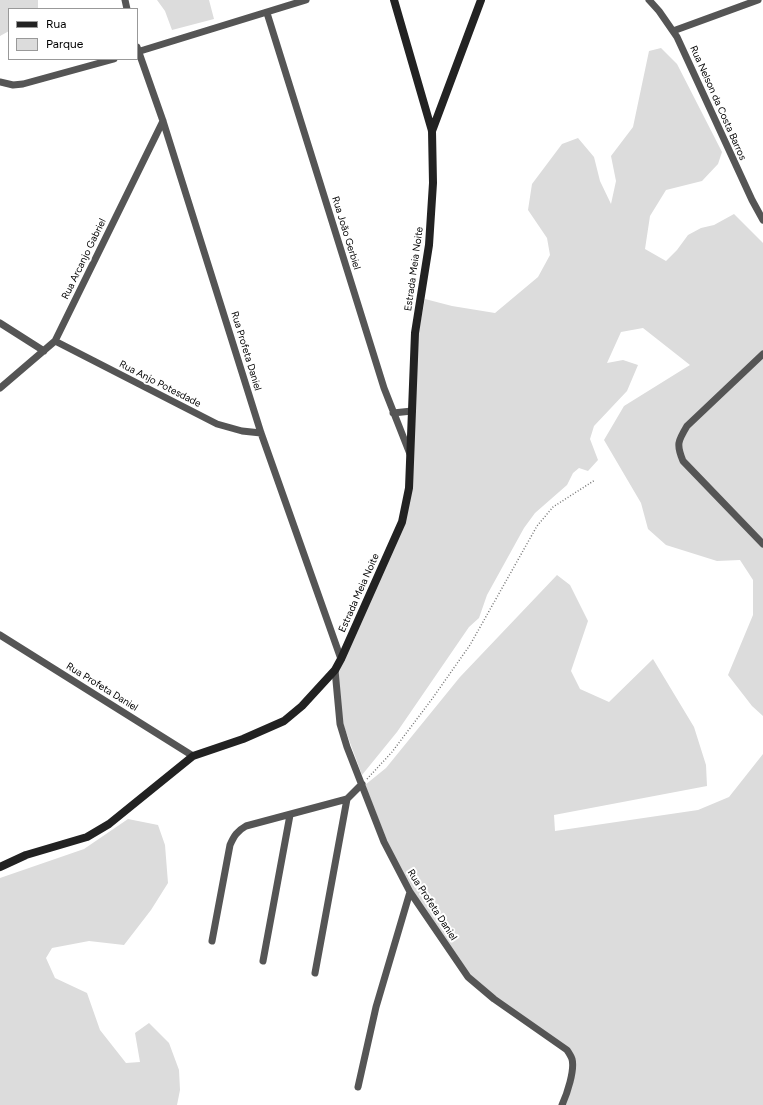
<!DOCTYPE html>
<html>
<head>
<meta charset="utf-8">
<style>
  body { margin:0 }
  #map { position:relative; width:763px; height:1105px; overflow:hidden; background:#fff; font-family:Figtree,sans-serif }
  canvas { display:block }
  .legend { position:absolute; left:8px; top:8px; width:130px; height:52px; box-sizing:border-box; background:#fff; border:1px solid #999; margin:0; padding:5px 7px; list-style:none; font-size:12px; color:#000 }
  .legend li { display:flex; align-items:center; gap:8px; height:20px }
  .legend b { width:20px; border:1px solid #999 }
</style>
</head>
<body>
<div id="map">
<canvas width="763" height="1105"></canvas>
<ul class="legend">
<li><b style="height:5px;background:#222"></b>Rua</li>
<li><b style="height:11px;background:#dcdcdc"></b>Parque</li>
</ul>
</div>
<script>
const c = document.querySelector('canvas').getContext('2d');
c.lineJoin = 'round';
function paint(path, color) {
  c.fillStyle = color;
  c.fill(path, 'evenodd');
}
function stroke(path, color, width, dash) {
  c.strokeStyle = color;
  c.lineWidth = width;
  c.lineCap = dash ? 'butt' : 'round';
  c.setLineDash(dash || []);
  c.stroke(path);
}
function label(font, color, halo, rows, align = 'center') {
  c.font = font + ' Figtree,sans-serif';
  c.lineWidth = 4;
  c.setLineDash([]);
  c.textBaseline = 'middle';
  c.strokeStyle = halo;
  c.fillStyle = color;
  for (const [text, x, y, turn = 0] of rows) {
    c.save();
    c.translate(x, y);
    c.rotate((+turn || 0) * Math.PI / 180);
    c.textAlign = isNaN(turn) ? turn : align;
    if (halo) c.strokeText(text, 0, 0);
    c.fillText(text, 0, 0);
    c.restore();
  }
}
paint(new Path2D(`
  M0,0h38v9h-29v22l-9,5z
  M157,0h52l5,19 -42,11 -7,-19z
  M661,48l16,16 45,88 -4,12 -16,17 -36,9 -16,26 -5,33 21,12 11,-11 11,-15 13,-7 13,-3 20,-11 29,29v473l-11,-10 -24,-31 25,-60v-35l-13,-20 -23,1 -51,-16 -18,-16 -7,-26 -37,-63 20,-34 66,-41 -47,-37 -22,4 -14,31 16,-3 15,5 -11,26 -33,35 -4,13 8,21 -10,11 -9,-3 -6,5 -6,12 -32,28 -11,15 -37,67 -8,23 -10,9 -72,105 -35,43 -20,-54 -4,-52 69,-155 8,-163 10,-52 27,7 43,7 43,-36 12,-22 -3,-17 -19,-28 4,-26 30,-40 16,-6 16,19 6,24 11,23 5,-23 -5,-25 22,-29 16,-76z
  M557,575l13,10 18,36 -17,50 9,18 29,13 44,-43 41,68 12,38 1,21 -153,29 1,16 143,-21 31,-13 34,-43v351h-200l9,-30 -6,-28 -97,-69 -72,-112 -32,-81 21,-17 74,-91z
  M128,819l30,6 7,20 3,38 -17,27 -27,35 -35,-4 -37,7 -6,10 9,20 32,15 13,37 26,33 14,-1 -5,-29 14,-10 20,20 10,27 1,20 -3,15h-177v-227l84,-29z`), '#dcdcdc');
stroke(new Path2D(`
  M367,779l25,-27 40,-53 38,-54 67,-119 16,-19 42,-27`), '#777', 1.5, [1, 2]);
stroke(new Path2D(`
  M125,0l2,9
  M649,0l10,11 18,26 75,163 11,20
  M267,13l117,375 26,66
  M673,31l85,-31
  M137,47l26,74 98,312 80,226
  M137,52l169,-52
  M0,82l13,3 10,-1 91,-25
  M0,323l44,28
  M55,341l162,83 25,7 19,2
  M763,354l-76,72c-9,15 -11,18 -4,35l80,83
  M0,388l55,-47 108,-220
  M393,413l19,-2
  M0,635l193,121
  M335,670l5,54 7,23 37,95 26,50 58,85 26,22 73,51c2,3 4,6 5,9 3,11 -5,35 -10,46
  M212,941l18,-96c4,-9 7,-14 16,-19l101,-27 15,-15
  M263,961l27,-146
  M315,973l32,-174
  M358,1087l18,-80 34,-115`), '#555', 7);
stroke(new Path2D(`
  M432,131l49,-131
  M0,867l26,-12 61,-18 22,-13 84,-68 50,-17 41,-18 18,-15 33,-36 6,-11 61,-137 7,-34 6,-155 14,-88 4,-62 -1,-52 -38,-131`), '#222', 8);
label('10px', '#000', '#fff', [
  ["Rua Nelson da Costa Barros",718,103,66],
  ["Rua João Gerbiel",346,233,73],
  ["Rua Arcanjo Gabriel",84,259,-64],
  ["Estrada Meia Noite",414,269,-82],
  ["Rua Profeta Daniel",246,351,73],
  ["Rua Anjo Potesdade",160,384,27],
  ["Estrada Meia Noite",359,593,-66],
  ["Rua Profeta Daniel",102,687,32],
  ["Rua Profeta Daniel",432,905,57]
]);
</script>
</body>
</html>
